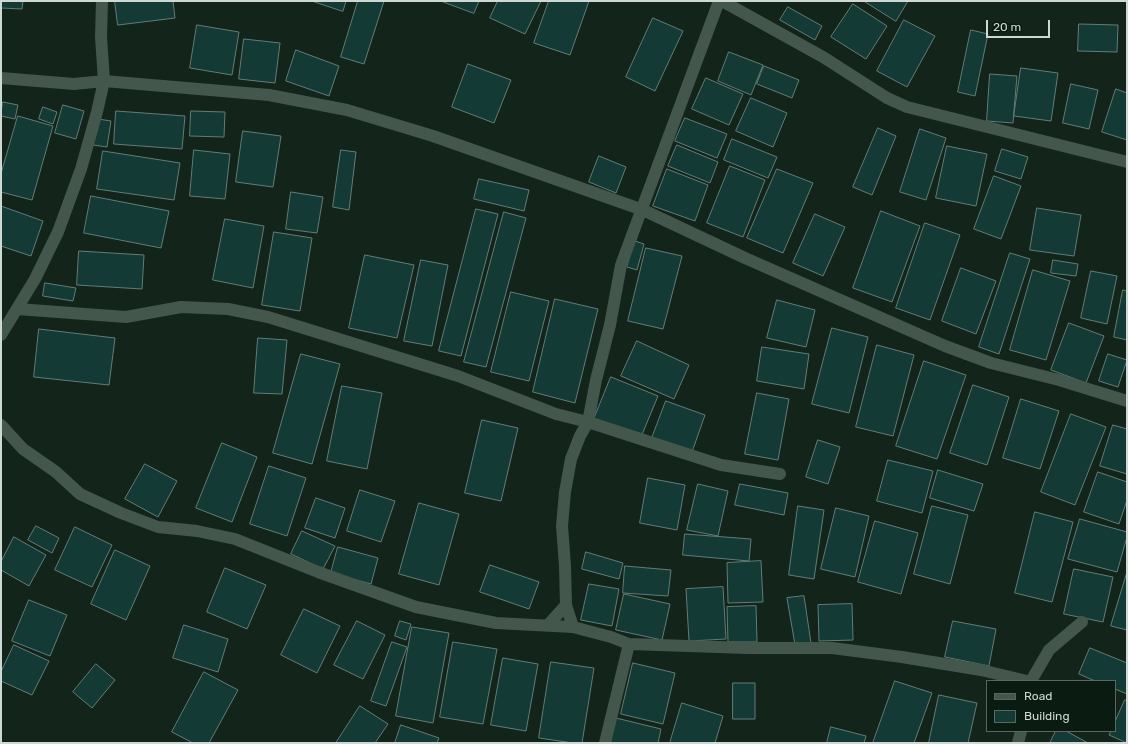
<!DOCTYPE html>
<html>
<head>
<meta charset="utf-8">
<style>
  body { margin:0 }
  #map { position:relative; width:1128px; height:744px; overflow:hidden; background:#13251b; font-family:Rubik,sans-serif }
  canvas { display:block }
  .frame { position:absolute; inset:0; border:2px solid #ced9d3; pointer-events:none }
  .legend { position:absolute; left:986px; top:680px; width:130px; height:52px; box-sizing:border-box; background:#0a1b12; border:1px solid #58675f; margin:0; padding:5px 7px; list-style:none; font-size:12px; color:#ced9d3 }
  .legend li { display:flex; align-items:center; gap:8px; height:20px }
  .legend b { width:20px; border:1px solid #58675f }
  .scale { position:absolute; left:986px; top:20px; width:64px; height:18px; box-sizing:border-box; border:2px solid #ced9d3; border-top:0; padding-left:5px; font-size:12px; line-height:14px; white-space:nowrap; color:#ced9d3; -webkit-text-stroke:3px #0a1b12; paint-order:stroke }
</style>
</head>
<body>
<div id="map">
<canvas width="1128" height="744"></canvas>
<div class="frame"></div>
<ul class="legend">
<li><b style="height:5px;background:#44574c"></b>Road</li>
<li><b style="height:11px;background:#133a34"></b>Building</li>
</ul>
<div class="scale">20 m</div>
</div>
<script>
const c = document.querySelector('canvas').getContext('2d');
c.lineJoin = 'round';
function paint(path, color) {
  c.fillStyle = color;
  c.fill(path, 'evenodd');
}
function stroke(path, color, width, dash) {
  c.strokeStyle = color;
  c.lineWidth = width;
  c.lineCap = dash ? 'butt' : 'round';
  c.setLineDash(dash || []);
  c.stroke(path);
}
const building = new Path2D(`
  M1,1h22l-1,8 -21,-1z
  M115,1h58l2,17 -57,7z
  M312,1h34l-3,10z
  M358,1h26l-20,63 -23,-7z
  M441,1h38l-5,12z
  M498,1h43l-16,33 -35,-16z
  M549,1h40l-19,54 -36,-12z
  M864,1h44l-12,20z
  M853,4l34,22 -21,33 -35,-22z
  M788,7l34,19 -7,14 -35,-20z
  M653,18l30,13 -28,60 -29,-14z
  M904,20l31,16 -28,51 -30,-16z
  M1079,24l39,1 -1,27 -39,-1z
  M197,25l42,7 -7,43 -42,-7z
  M971,30l17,4 -13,62 -17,-4z
  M244,39l36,4 -5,40 -36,-4z
  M296,50l43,16 -10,30 -43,-15z
  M729,52l34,13 -12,30 -33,-14z
  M468,64l43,16 -17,43 -42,-16z
  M764,66l35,14 -7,18 -35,-14z
  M1021,68l37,5 -7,48 -37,-5z
  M990,74l27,2 -4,47 -26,-2z
  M706,78l37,16 -14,31 -37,-16z
  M1071,84l27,6 -9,39 -26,-6z
  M1116,89l11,4v47l-25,-8z
  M751,98l36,15 -14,34 -37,-16z
  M3,102l15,3 -3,14 -14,-3z
  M63,105l21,6 -8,28 -21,-6z
  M43,107l14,5 -4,12 -14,-5z
  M116,111l69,5 -3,33 -68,-5z
  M191,111l34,1 -1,25 -34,-1z
  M18,116l35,10 -21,74 -31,-8v-18z
  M685,118l42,16 -10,24 -42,-17z
  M98,119l13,2 -4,26 -14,-2z
  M878,128l18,8 -24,59 -19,-8z
  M920,129l26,9 -20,62 -26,-8z
  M243,131l38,5 -8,51 -37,-5z
  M732,139l45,18 -9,21 -44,-18z
  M677,145l41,17 -8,21 -42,-17z
  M947,146l40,8 -11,52 -40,-8z
  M1002,149l26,8 -7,22 -26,-8z
  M194,150l36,4 -5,45 -35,-3z
  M341,150l15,2 -7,58 -16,-3z
  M103,151l77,12 -6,37 -77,-11z
  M599,156l27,11 -10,26 -27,-11z
  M730,166l35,14 -22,57 -36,-14z
  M667,169l41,16 -13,36 -42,-15z
  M777,169l36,14 -30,70 -36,-15z
  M994,176l27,10 -20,53 -27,-10z
  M479,179l50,11 -5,21 -50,-12z
  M291,192l32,5 -6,36 -31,-4z
  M91,196l78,15 -8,37 -77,-15z
  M1,206l42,15 -12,35 -30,-10z
  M1037,208l44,7 -7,41 -44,-6z
  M476,209l22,5 -37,142 -22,-5z
  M881,211l39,15 -28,76 -39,-14z
  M504,212l22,6 -40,149 -22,-5z
  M815,214l30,13 -22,49 -30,-13z
  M225,219l39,7 -11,62 -40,-8z
  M925,223l35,12 -30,85 -34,-12z
  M274,232l38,6 -12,73 -38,-6z
  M635,241l9,3 -7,26 -10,-3z
  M646,248l36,8 -19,73 -35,-8z
  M79,251l65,4 -2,34 -65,-4z
  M1010,253l20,6 -31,95 -20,-7z
  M365,255l49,10 -17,73 -48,-10z
  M421,260l27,5 -16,81 -28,-5z
  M1053,260l25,4 -2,12 -25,-3z
  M961,268l35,13 -20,53 -34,-13z
  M1033,270l37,11 -24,79 -36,-10z
  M1091,271l26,5 -10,48 -26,-6z
  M45,283l31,5 -3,13 -30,-5z
  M1123,290l4,1v49l-13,-3z
  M511,292l38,9 -20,80 -38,-9z
  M555,299l43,10 -23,94 -42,-11z
  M777,300l38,10 -9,37 -39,-9z
  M1069,323l35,13 -18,47 -35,-13z
  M832,328l36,9 -19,76 -37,-9z
  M39,329l76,9 -6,47 -75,-8z
  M258,338l29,2 -5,54 -28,-1z
  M637,341l52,24 -15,34 -53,-23z
  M877,345l37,10 -21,81 -37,-9z
  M762,347l47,7 -5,35 -47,-8z
  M301,354l39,10 -28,100 -39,-11z
  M1108,354l19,6 -9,27 -19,-6z
  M924,361l42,14 -29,84 -41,-13z
  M611,377l47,19 -17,41 -47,-18z
  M973,385l36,12 -22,68 -37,-12z
  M342,386l40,7 -15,76 -40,-8z
  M757,393l32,6 -11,61 -33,-6z
  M1021,399l38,12 -19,58 -37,-11z
  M666,401l39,14 -13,37 -40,-14z
  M1071,414l35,13 -31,78 -34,-13z
  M482,420l36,8 -17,73 -36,-8z
  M1113,425l14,4v45l-27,-8z
  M818,440l22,7 -12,37 -22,-7z
  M222,443l35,14 -25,65 -36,-14z
  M888,460l45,11 -11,42 -45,-12z
  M145,464l32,17 -19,36 -33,-18z
  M269,466l37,12 -19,58 -37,-12z
  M938,470l45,14 -9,27 -44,-13z
  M1098,472l29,10v18l-8,24 -35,-12z
  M648,478l37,7 -8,45 -37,-7z
  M698,484l30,7 -10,45 -31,-6z
  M740,484l48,9 -4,22 -49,-10z
  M360,490l35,11 -14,41 -34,-11z
  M316,498l29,10 -10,30 -30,-10z
  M419,503l40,11 -20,71 -40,-11z
  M798,506l26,4 -10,69 -25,-4z
  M932,506l36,9 -18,69 -36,-10z
  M836,508l33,8 -14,61 -34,-8z
  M1035,512l38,10 -21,80 -37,-9z
  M1080,519l47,13v5l-10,35 -49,-13z
  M875,521l43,12 -17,61 -43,-12z
  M36,526l23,12 -7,15 -24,-13z
  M75,527l37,18 -20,42 -37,-17z
  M302,531l33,15 -12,23 -32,-15z
  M685,534l66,5 -2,22 -66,-6z
  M14,537l32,18 -17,31 -28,-16v-8z
  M338,547l40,11 -7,26 -40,-11z
  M115,550l35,16 -24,54 -35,-16z
  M586,552l37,11 -4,16 -37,-10z
  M761,561l2,41 -35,1 -1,-40z
  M490,565l49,17 -10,27 -49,-17z
  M625,566l46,4 -3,26 -45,-3z
  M225,568l41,17 -19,44 -40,-17z
  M1074,569l39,8 -10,45 -39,-8z
  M1127,572v58l-16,-4z
  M589,584l30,5 -7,37 -31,-6z
  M723,587l3,52 -37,2 -3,-52z
  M624,594l46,10 -8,36 -46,-10z
  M804,596l7,47 -16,2 -8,-47z
  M29,600l38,15 -17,41 -38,-15z
  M852,604l1,36 -34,1 -1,-36z
  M756,606l1,36h-29l-1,-35z
  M304,609l36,17 -23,47 -36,-18z
  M357,621l28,14 -22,44 -29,-14z
  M400,621l11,3 -5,16 -11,-4z
  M953,621l43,8 -7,37 -44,-9z
  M184,625l44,14 -10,33 -45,-14z
  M412,627l37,6 -16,90 -37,-7z
  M392,642l15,5 -21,59 -15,-5z
  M453,642l44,7 -14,75 -43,-7z
  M14,645l35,16 -17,34 -31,-14v-9z
  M1090,648l37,15v31l-12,-5v-8h-20l-16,-7z
  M503,658l35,6 -12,67 -35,-6z
  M551,662l43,6 -12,75h-9l-34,-5z
  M633,663l42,10 -12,51 -42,-10z
  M96,664l19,16 -23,28 -19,-16z
  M204,672l34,18 -29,53h-16l-21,-11z
  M895,681l37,12 -18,50h-41z
  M733,683h22v36h-22z
  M939,695l38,8 -9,40h-39z
  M1125,700l2,1v42l-18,-8 2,-4h4v-9z
  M682,703l41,13 -8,27h-45z
  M360,706l28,18 -13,19h-39z
  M616,718l45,11 -3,14h-49z
  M401,725l38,13 -2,5h-42z
  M831,727l35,9 -2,7h-37z
  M1056,731h10l22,12h-38z`);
paint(building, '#133a34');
stroke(building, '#637c77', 1);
stroke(new Path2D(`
  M722,1l101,56 64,41 20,9 220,55
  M1,78l73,6 30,-3 165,14 78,15 86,26 210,74 102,48 200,88 46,17 68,17 68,21
  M17,309l109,8 55,-10 47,2 40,8 190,59 98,38 32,8 133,43 59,9
  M1,335l34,-56 23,-47 23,-63 16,-57 7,-31 -3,-44 1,-36
  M1,425l22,24 33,23 24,22 41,19 37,14 39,4 38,8 83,33 98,35 80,16 77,4 38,10 18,7 118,4h85l70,9 79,13 46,11
  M548,625l18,-20
  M573,627l-7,-22 -1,-39 -3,-40 3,-34 6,-33 9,-23 8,-14 8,-42 14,-55 11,-60 98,-264
  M1031,681l18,-31 33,-28
  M605,743l24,-99
  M1018,743l3,-12`), '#44574c', 12);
</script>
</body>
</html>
